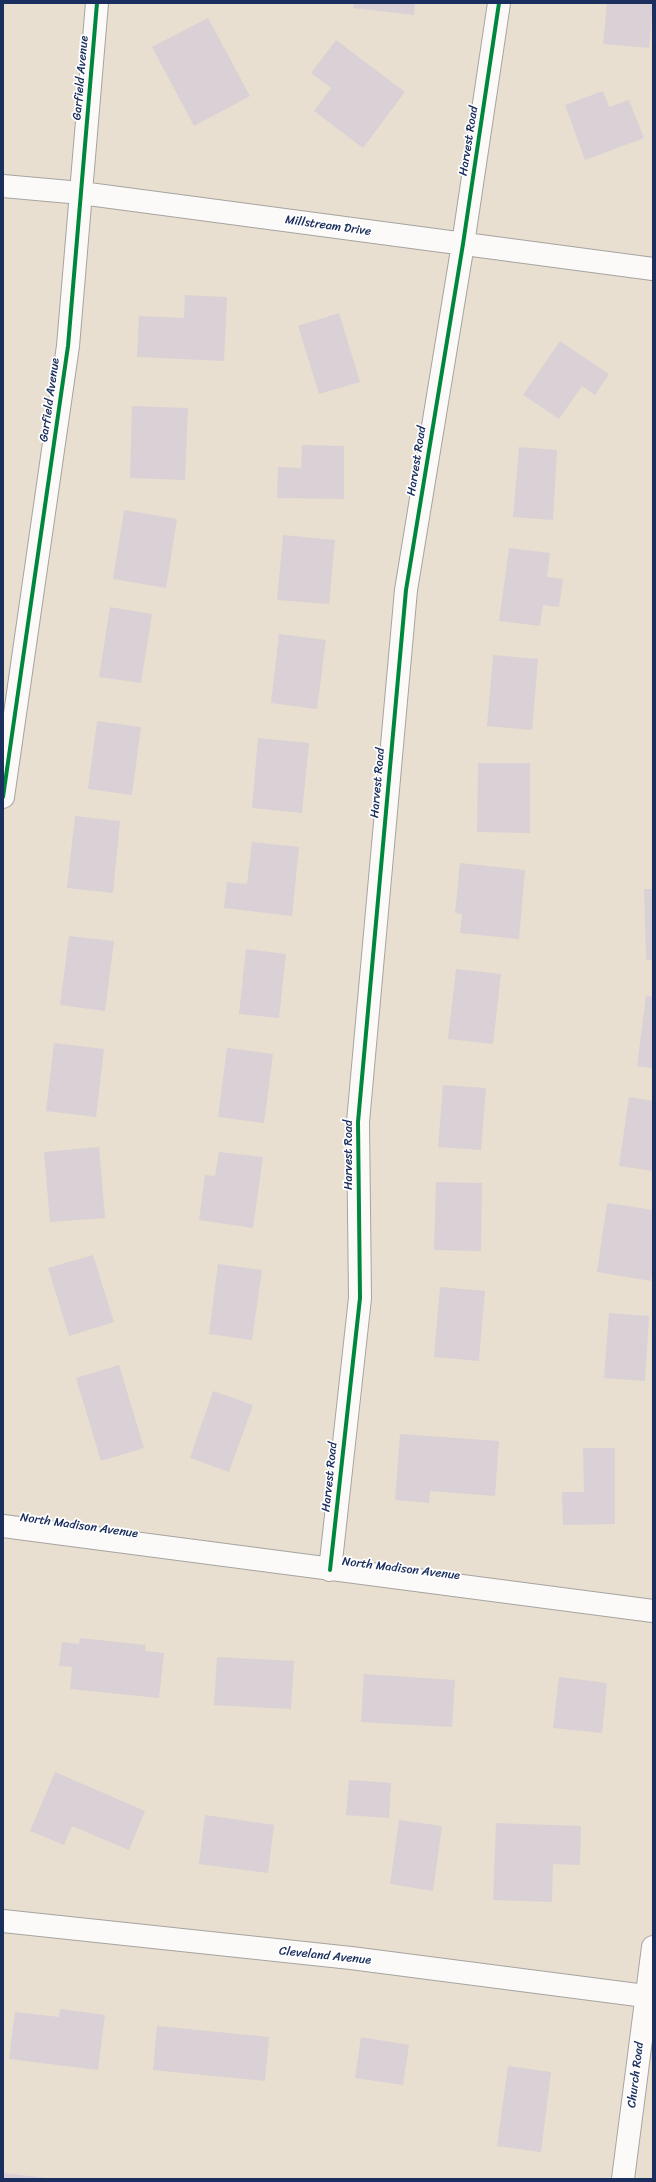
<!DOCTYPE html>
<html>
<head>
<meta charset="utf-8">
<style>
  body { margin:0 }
  #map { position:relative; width:656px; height:2182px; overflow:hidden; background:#e8dfd0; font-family:Sriracha,sans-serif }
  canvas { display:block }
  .frame { position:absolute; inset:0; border:4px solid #1b2f5e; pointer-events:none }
</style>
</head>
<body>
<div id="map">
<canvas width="656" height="2182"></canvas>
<div class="frame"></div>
</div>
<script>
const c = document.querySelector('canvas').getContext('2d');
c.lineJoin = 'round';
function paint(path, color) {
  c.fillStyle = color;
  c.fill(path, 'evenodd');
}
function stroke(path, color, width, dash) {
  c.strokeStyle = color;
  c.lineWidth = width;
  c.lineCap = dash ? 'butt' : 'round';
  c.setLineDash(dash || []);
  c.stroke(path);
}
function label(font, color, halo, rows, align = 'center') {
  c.font = font + ' Sriracha,sans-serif';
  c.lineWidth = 3.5;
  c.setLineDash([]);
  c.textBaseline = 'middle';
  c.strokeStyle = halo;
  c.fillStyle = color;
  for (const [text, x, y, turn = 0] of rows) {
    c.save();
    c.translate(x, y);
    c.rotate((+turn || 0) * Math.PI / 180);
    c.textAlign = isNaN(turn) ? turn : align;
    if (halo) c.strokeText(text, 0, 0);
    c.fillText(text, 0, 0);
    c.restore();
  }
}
paint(new Path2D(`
  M354,3h61l-1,12 -61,-7z
  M607,3h46l-4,45 -46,-4z
  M208,18l42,78 -56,30 -42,-79z
  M336,40l69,52 -42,56 -49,-37 17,-23 -20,-15z
  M603,91l6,16 20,-7 15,38 -59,22 -20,-55z
  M185,295l42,2 -3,64 -87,-4 2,-41 45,2z
  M339,313l21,69 -41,12 -21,-68z
  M560,341l49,33 -14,21 -13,-9 -23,33 -36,-24z
  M132,406l56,2 -3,72 -55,-2z
  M302,445l42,1v53l-67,-1 1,-31 23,1z
  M519,447l38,3 -4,70 -40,-3z
  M124,510l53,9 -11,69 -53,-9z
  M283,535l52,5 -6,64 -52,-4z
  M509,548l41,5 -3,24 16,2 -4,28 -16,-2 -3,21 -41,-5z
  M110,607l42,7 -11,69 -42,-6z
  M279,634l47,6 -9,69 -46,-6z
  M493,655l45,4 -6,71 -45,-4z
  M97,721l44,6 -9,68 -44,-6z
  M258,738l51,5 -7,70 -50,-5z
  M478,763h52v70l-53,-1z
  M75,816l45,5 -7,72 -46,-5z
  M252,842l47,5 -7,69 -68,-8 3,-26 20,2z
  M460,863l65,7 -6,69 -59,-6 2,-19 -7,-1z
  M644,889h9v71h-7z
  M69,936l45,5 -9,70 -45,-6z
  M246,949l40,5 -7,64 -40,-4z
  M456,969l45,5 -8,70 -45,-5z
  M646,996l7,1v71l-16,-2z
  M54,1043l50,6 -8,68 -50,-6z
  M227,1048l46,6 -9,69 -46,-6z
  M443,1085l43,3 -5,62 -43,-3z
  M629,1097l24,4v70l-34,-5z
  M99,1147l6,71 -55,4 -6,-70z
  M219,1152l44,5 -10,71 -54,-8 6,-45 10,1z
  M436,1182l46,1 -1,68 -47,-1z
  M607,1203l46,7v57l-2,14 -54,-9z
  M93,1255l21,67 -45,14 -21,-68z
  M218,1264l44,6 -10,70 -43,-6z
  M440,1287l45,4 -6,70 -45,-4z
  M609,1313l40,3 -4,65 -41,-3z
  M119,1365l25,83 -43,13 -25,-83z
  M213,1391l40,14 -24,67 -39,-14z
  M400,1434l99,7 -4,55 -65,-5 -1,12 -34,-3z
  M583,1448h32v76l-52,1 -1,-33h22z
  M80,1638l66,7 -1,6 19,2 -5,45 -89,-9 2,-22 -13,-1 3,-24 17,2z
  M217,1657l77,4 -3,48 -77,-4z
  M364,1674l91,6 -3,47 -91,-5z
  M559,1677l48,6 -5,50 -49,-5z
  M55,1772l90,39 -16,39 -57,-24 -8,19 -34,-14z
  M349,1780l42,3 -2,35 -43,-3z
  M205,1815l69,10 -6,48 -69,-9z
  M399,1820l43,6 -9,65 -43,-7z
  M496,1823l85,3 -1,39 -27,-1 -1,38 -59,-2z
  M60,2009l45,6 -7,55 -89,-11 6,-47 44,5z
  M157,2026l112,11 -4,44 -112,-11z
  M361,2037l48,8 -6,40 -48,-7z
  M508,2066l43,6 -10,80 -44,-6z
  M3,2173l44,5v1h-44z`), '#d9d1d5');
const street = new Path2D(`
  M3,186l78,7 572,76
  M3,797l65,-451 29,-343
  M3,1526l650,85
  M330,1570l30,-272 -2,-176 48,-532 57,-346 36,-241
  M3,1921l348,37 302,39`);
const primary = new Path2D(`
  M623,2179l30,-232`);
stroke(street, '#a6a3a0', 24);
stroke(primary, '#a6a3a0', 24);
stroke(street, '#fcfaf8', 22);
stroke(primary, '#fcfaf8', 22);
stroke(new Path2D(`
  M3,797l65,-451 29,-343
  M330,1570l30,-272 -2,-176 48,-532 57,-346 36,-241`), '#00873e', 4);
label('12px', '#1b2f5e', '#fff', [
  ["Garfield Avenue",81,78,-85],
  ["Harvest Road",469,141,-81],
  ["Millstream Drive",328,226,8],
  ["Garfield Avenue",50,400,-82],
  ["Harvest Road",417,461,-81],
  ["Harvest Road",378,783,-85],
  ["Harvest Road",349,1155,-90],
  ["Harvest Road",330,1477,-84],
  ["North Madison Avenue",79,1526,8],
  ["North Madison Avenue",401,1569,7],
  ["Cleveland Avenue",325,1956,6],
  ["Church Road",636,2075,-83]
]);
</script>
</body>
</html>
